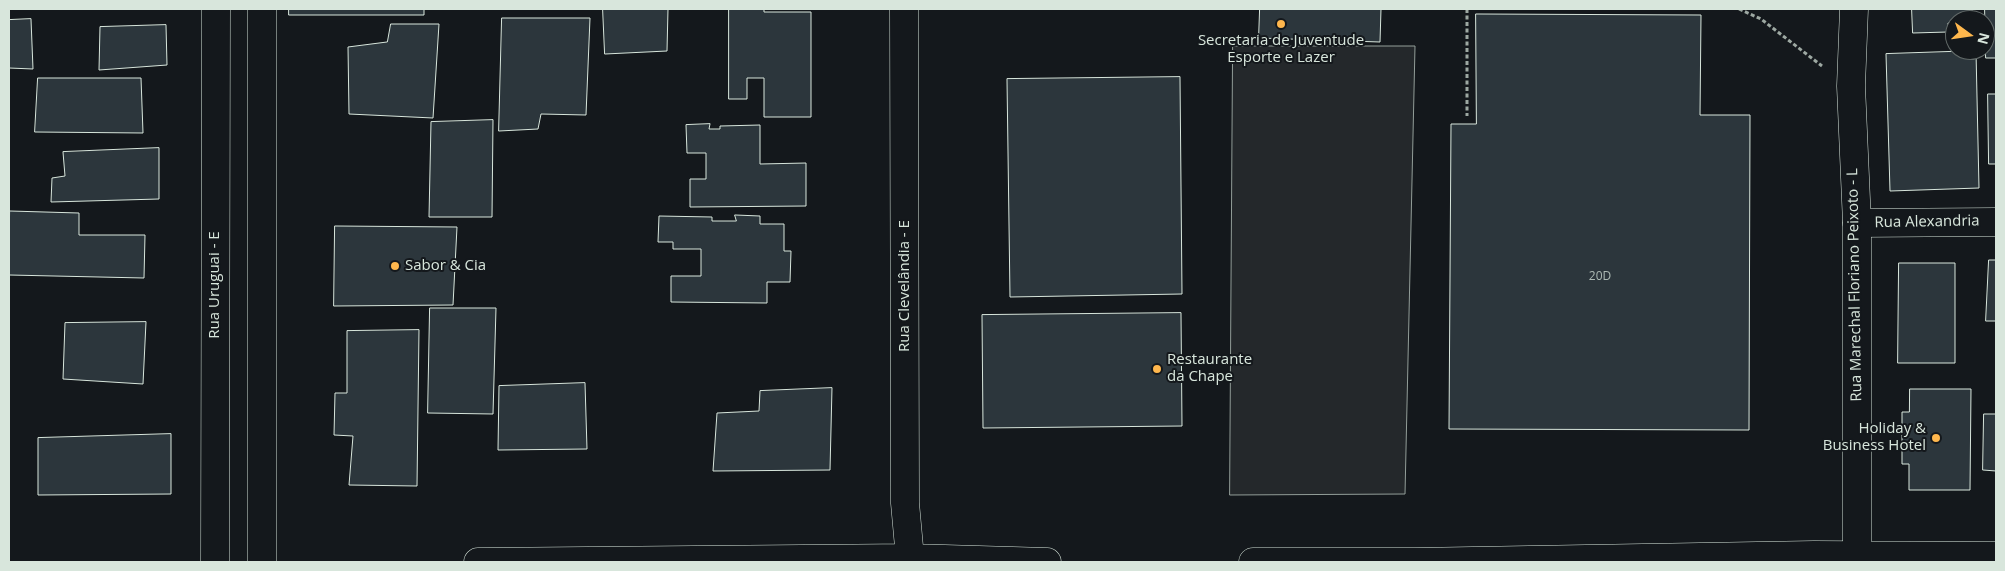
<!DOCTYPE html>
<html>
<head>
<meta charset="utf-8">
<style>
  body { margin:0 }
  #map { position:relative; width:2005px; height:571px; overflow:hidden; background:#14181c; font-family:"Open Sans",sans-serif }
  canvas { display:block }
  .frame { position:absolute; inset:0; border:10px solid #d8e6dc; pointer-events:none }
  .north { position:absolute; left:1945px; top:10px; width:50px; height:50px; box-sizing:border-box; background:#14181c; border:1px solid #626a69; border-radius:50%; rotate:104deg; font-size:14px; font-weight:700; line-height:20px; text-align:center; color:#d8e6dc }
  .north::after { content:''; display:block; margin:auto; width:18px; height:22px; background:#ffb74d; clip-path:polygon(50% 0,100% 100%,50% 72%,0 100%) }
</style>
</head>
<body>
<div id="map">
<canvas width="2005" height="571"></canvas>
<div class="frame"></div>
<div class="north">N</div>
</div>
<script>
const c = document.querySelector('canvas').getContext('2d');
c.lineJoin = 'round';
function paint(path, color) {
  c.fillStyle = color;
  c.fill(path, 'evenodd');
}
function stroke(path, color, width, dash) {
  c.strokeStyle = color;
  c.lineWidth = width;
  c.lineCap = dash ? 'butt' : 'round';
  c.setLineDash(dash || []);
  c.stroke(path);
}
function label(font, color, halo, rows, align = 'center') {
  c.font = font + ' "Open Sans",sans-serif';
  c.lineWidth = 4;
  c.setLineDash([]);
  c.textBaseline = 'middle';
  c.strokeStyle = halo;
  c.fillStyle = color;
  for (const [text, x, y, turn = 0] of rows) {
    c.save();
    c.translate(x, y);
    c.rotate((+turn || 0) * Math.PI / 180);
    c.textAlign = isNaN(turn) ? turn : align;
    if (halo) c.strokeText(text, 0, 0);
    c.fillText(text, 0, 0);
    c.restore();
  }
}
const parking = new Path2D(`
  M1233,46h182l-10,448 -175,1z`);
paint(parking, '#24282b');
stroke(parking, '#939e99', 1);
const building = new Path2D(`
  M289,9h135v6h-135z
  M603,9h65l-1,42 -62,3z
  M729,9h35v3h47v105h-47v-39h-17v21h-18z
  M1260,9h121l-1,33 -121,-4z
  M1912,9h60v11h-17v3h-7v9l-35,1z
  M1985,9h11v49h-10z
  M1476,14l225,1 -1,100h50l-1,315 -300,-1 2,-305h25z
  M502,18h88l-4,97 -45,-1 -3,15 -39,2z
  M31,19l2,50 -24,-1v-48z
  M391,24h48l-6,94 -84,-4 -1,-67 39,-5z
  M166,25l1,40 -68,5 1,-43z
  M1976,51l3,137 -89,3 -4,-137z
  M1180,77l2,217 -172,3 -3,-218z
  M38,78h103l2,55 -108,-1z
  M1988,94h8v80v-10h-7z
  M493,120l-1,97h-63l2,-95z
  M710,124l-1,5h11v-3l40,-1v39l46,-1v43l-116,1v-28h16v-26h-19l-1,-28z
  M159,148v51l-108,3 1,-24 13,-2 -2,-24z
  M10,211l69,2v22h66l-1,43 -135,-3z
  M735,215l25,1v8h24v27h7l-1,31h-23v21l-96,-1v-26h30v-27h-28v-7h-15l1,-26 53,1v4h24z
  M335,226l122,1 -4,78 -119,1z
  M1989,260h7v61h-10z
  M1899,263h56v100h-57z
  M430,308h66l-3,106 -65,-1z
  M1181,313l1,113 -199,2 -1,-113z
  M146,322l-3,62 -80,-5 2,-56z
  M419,330l-2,156 -68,-1 4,-49 -19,-1 1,-42h12v-62z
  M585,383l2,66 -89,1 1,-64z
  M832,388l-2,82 -117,1 4,-58 42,-2 1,-20z
  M1910,389h61l-1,101h-61v-26h-7v-52h7z
  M1984,414h12v57l-13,-1z
  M171,434v60l-133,1v-57z`);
paint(building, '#2c363c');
stroke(building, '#d8e6dc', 1);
const street = new Path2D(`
  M1857,223l139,-1`);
const secondary = new Path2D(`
  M904,9l1,494 5,55
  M1854,9l-3,77 6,137v339
  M478,562l432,-4 137,4
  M1253,562h162l399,-7 182,1`);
const primary = new Path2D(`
  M215,562l1,-553
  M262,562v-553`);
stroke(street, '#d8e6dc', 29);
stroke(secondary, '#d8e6dc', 29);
stroke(primary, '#d8e6dc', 29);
stroke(new Path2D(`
  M1467,9v107
  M1739,9l22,10 61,47`), '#9da8a2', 3, [4, 2.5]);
stroke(street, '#14181c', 28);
stroke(secondary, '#14181c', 28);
stroke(primary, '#14181c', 28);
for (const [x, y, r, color] of [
  [1281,24,5,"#ffb74d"],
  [395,266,5,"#ffb74d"],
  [1157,369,5,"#ffb74d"],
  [1936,438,5,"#ffb74d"]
]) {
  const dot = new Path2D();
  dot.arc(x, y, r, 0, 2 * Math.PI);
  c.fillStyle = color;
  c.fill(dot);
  stroke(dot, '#14181c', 2);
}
label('12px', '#adbab4', null, [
  ["20D",1600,277]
]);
label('15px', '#d8e6dc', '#14181c', [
  ["Secretaria de Juventude",1281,41,"center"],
  ["Esporte e Lazer",1281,58,"center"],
  ["Sabor & Cia",405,266],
  ["Restaurante",1167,360],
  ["da Chape",1167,377],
  ["Holiday &",1926,429,"right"],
  ["Business Hotel",1926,446,"right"]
], 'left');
label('15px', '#d8e6dc', '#14181c', [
  ["Rua Alexandria",1927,222,-1],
  ["Rua Uruguai - E",215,285,-90],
  ["Rua Marechal Floriano Peixoto - L",1855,285,-91],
  ["Rua Clevelândia - E",905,286,-90]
]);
</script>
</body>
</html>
